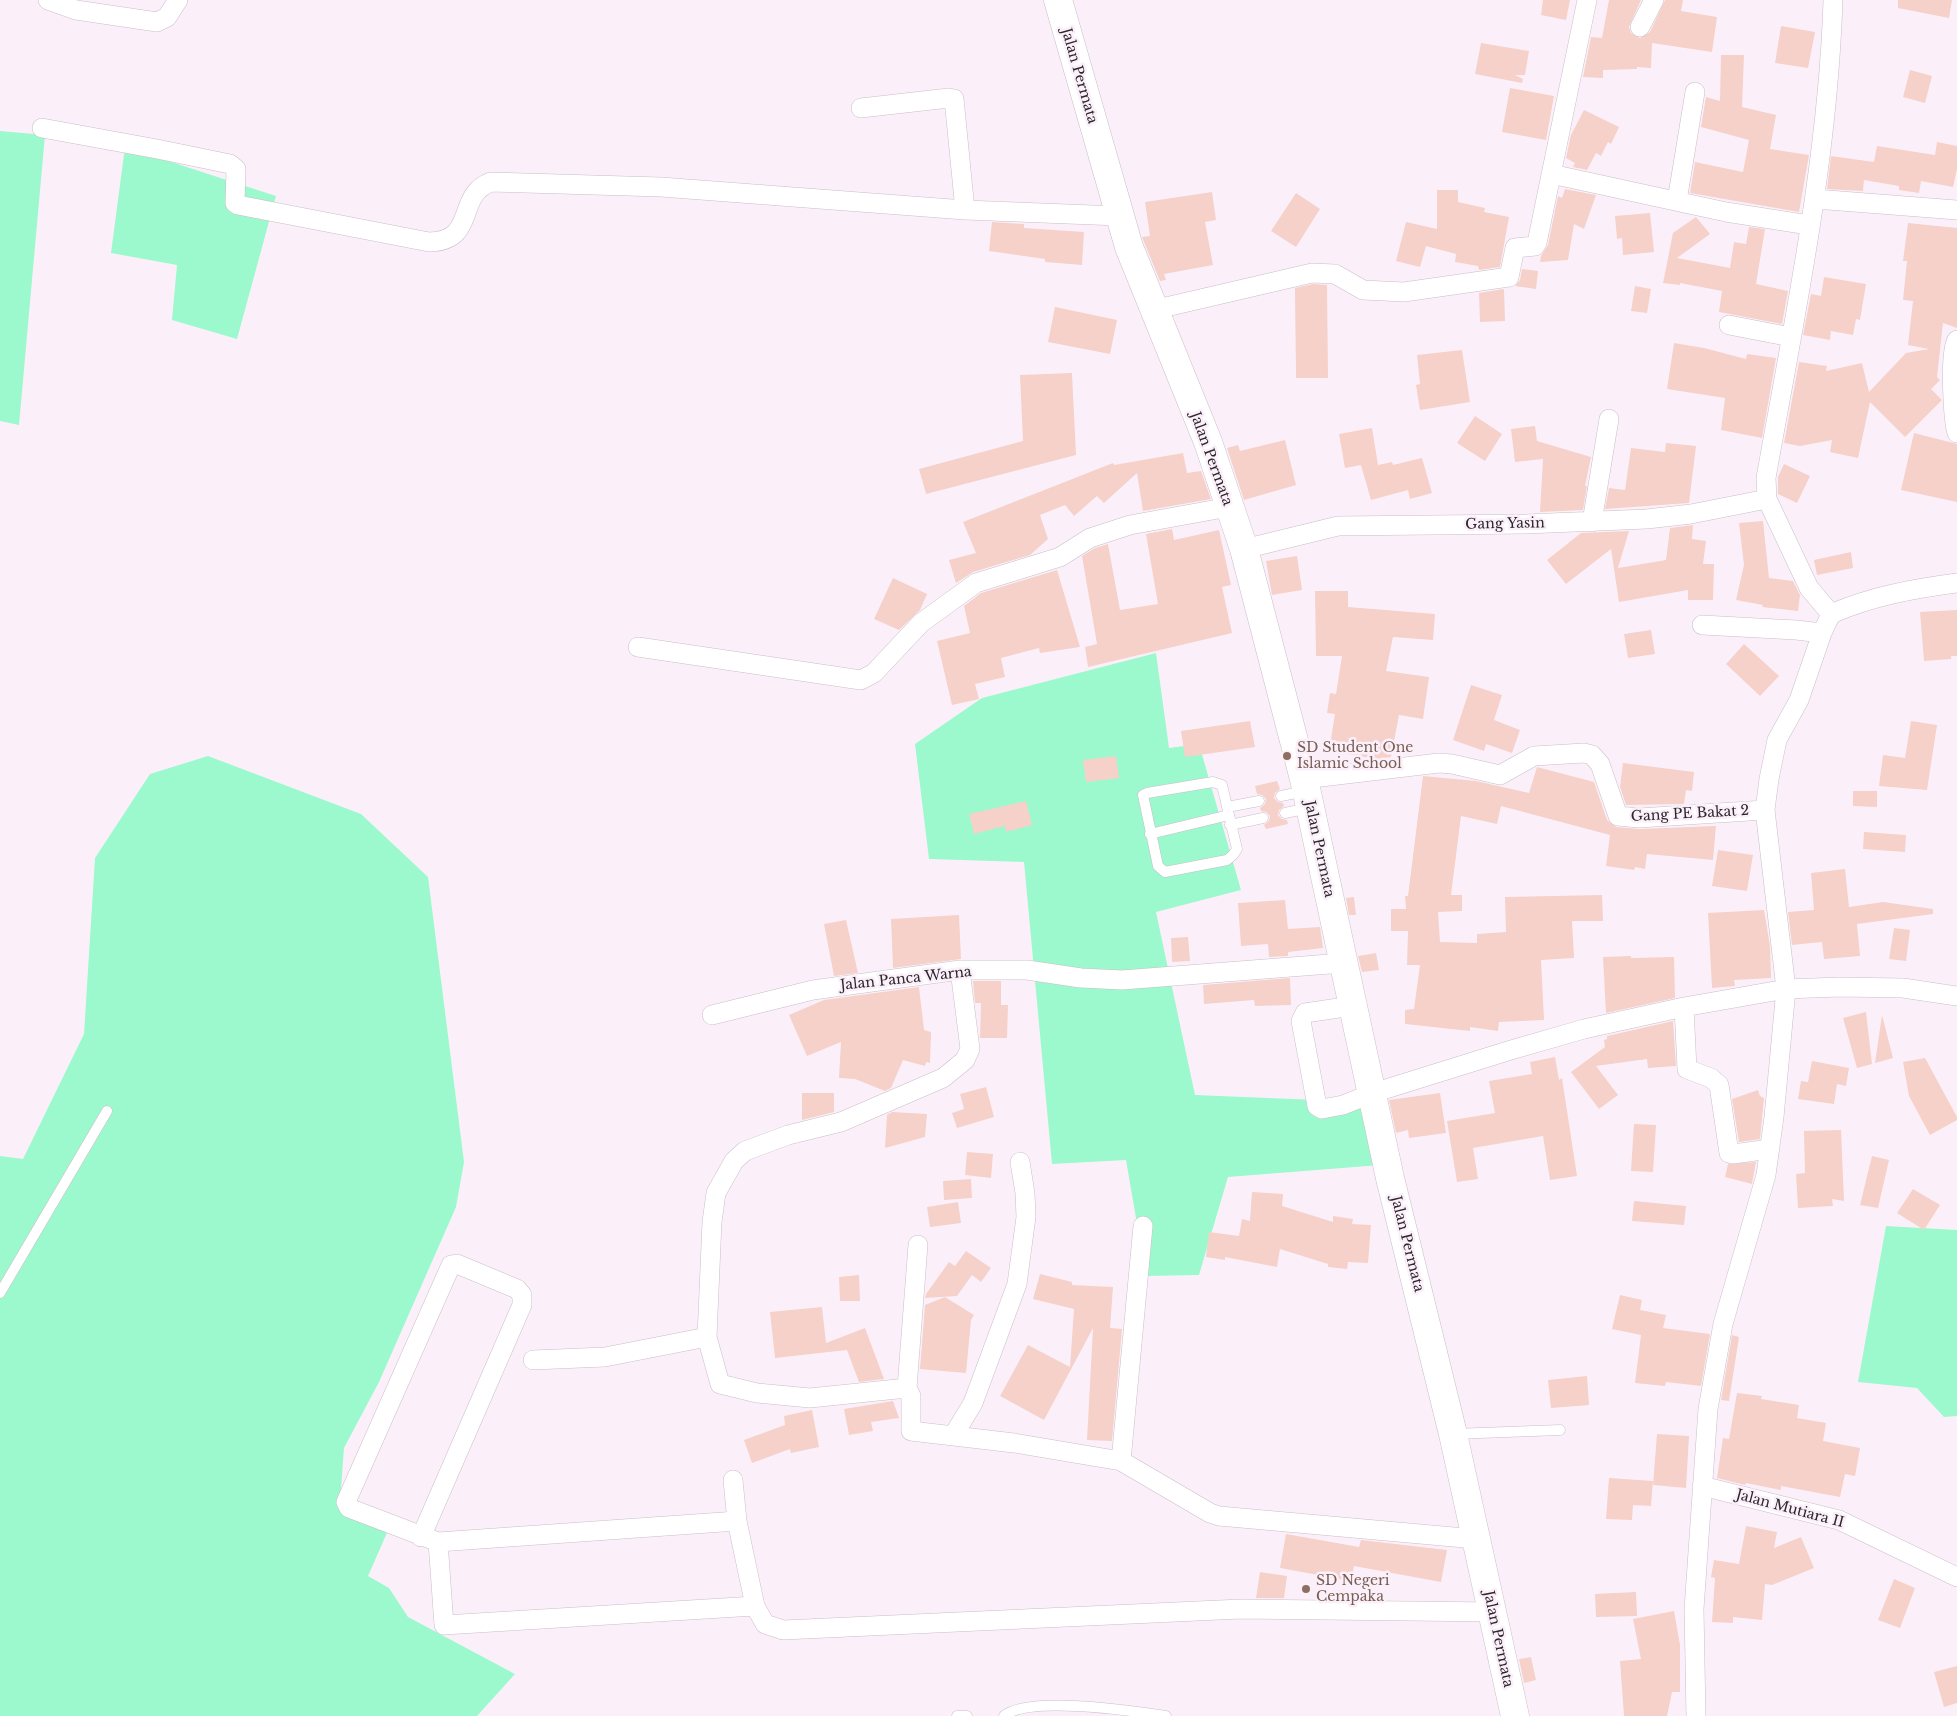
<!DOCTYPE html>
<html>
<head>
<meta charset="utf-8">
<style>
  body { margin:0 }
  canvas { display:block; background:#fbf0fa }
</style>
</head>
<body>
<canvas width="1957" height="1716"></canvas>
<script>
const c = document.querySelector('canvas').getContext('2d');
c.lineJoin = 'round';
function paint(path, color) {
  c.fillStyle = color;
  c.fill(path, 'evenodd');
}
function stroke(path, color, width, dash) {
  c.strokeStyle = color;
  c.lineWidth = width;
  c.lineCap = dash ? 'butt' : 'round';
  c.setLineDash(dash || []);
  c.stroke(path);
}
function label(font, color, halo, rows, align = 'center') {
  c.font = font + ' "Libre Baskerville",serif';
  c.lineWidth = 5;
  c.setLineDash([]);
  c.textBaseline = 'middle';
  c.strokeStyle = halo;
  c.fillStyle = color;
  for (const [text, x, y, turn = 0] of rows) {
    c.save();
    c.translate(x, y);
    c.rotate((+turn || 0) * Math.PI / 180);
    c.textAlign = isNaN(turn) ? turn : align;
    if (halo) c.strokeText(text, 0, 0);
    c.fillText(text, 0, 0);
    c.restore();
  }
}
paint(new Path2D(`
  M0,131l45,4 -26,290 -19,-4z
  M125,147l151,49 -39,143 -65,-19 5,-55 -66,-12z
  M1156,653l13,95 30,-4 42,146 -85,22 39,183 171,7 14,63 -152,12 -29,98 -53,1 -20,-116 -74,4 -28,-302 -95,-3 -14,-115 67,-46z
  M208,756l153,58 67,63 36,285 -8,45 -77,175 -35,66 -4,54 50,24 -22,50 21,12 19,29 107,57 -38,42h-477v-560l23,3 61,-125 11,-176 55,-84z
  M1886,1226l71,4v186l-13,1 -27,-29 -59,-6z`), '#9cf9cd');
paint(new Path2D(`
  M1543,0h27l-4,20 -25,-5z
  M1609,0h32l-12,27 2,6 9,5 10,-6 15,-32h18l-2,11 36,6 -5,35 -60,-9 -1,25 -14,-1v2l-34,1v8l-20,-1 8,-40 11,1z
  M1898,0h54l-3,18 -51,-10z
  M1781,26l34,6 -7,36 -33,-5z
  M1481,43l48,8 -4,24h-10l8,4 -1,4 -47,-9z
  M1721,55h23l-2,52 34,8 -6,34 39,6 -10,57 -109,-19 5,-31 48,10 6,-32 -48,-13 5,-30 14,4z
  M1910,70l22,6 -7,27 -22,-6z
  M1510,88l44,8 -8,44 -44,-8z
  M1584,110l35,17 -8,17 -3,-2 -7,14 -5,-3 -9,17 -14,-3 2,-4 -9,-5 5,-23z
  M1937,142l20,4v23l-4,18 -32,-6 -2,12 -20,-3v-4l-35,-6 -1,11 -36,-2 4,-33 43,6 3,-16 58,9z
  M1565,189l31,6 -12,34 -10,-5 -6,36 -28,2 1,-6 7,-11 10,-49 4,2z
  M1437,190h21v12l27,6 -1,4 25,5 -9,50 -21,3 -1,-4 -23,-4 1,-8 -30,-8 -6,21 -24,-6 10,-39 31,7z
  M1212,192l4,28 -11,2 8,43 -49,9 2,6 -6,1 -18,-44 8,-1 -5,-34z
  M1296,193l24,16 -24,38 -25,-16z
  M1650,213l4,39 -31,3 -1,-17 -5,1 -2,-23z
  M1696,217l14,17 -33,24 53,10 4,-26 12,2 3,-17 16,2 -9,55 32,7 -6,33 -63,-12 3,-21 -42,-8v2l-17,-2 10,-50z
  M992,222l32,2v4l60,4 -2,33 -37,-3v-3l-56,-8z
  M1908,223l49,5v100l-14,-5 -6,54 3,3 -9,9 11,11 -37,37 -35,-35 -12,56 -28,-6 2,-12 -32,6 -16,-3 15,-81 28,4 -1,5 36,-8 7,29 37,-39 23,-4 -21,-4 5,-44 -10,-1 4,-39h-4z
  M1522,269l16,2 -2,18 -21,-3 5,-6z
  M1824,277l42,7 -6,36 -4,-1 -3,16 -22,-4 -1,9 -27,-5 8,-41 10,2z
  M1313,284l14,1 1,93h-32l-1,-90z
  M1635,286l16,3 -4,24 -16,-2z
  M1504,289l1,32 -25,1 -1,-29z
  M1055,307l62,13 -7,34 -62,-12z
  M1674,343l30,5 42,11 1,-5 29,4 -14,80 -41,-8 4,-32 -58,-9z
  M1462,350l8,52 -50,8 -4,-25 4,-1 -3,-29z
  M1072,373l4,82 -150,39 -7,-25 104,-28 -3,-66z
  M1475,416l27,18 -17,27 -28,-18z
  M1535,426l2,15 54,16 -6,29h2l-4,24 -43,2 3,-53 -28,3 -4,-33z
  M1372,428l6,37 14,-3 1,3 29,-7 10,35 -22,6 -2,-9 -37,10 -10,-35 -16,3 -6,-34z
  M1914,433l43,11v58l-56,-12z
  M1285,440l11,45 -52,15 -17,-52 11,-3 2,6z
  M1666,443l30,3 -7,57 -84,6 4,-21 16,2 6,-42 34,4z
  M1183,453l4,20 14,-2 10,28 -68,12 -6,-38 -33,30 -7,-7 -23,20 -9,-11 -25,10 8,24 -18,16 -57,17 -17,11 -7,-23 27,-7 -13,-31 150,-59 1,2z
  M1784,464l26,12 -13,27 -19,-9v-17z
  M1763,521l6,57 24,3 7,14 -2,16 -36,-4 1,-2 -27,-5 8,-35 -5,-42z
  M1693,525l-1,14 14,2 -3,23h11l-1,36h-25v-10l-69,12 -8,-53 -45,35 -19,-24 34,-27 48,-2 -11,37 48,-8 4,-32z
  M1172,529l2,11 45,-10 12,55 -9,2 10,46 -144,34 -3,-20 12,-3 -15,-88 13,-8 13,-4 12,66 38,-6 -12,-70z
  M1851,552l2,16 -36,7 -3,-15z
  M1297,556l5,34 -30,5 -6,-34z
  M1057,570l23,77 -40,6 -1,-5 -38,10 4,19 -30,7 4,15 -27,6 -15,-64 33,-8 -6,-27 17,-13z
  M893,578l34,16 -7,16 -21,20 -25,-11z
  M1315,591h33v16l87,7 -2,26 -40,-3 -7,34 43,6 -6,42 -24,-4 -8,42 -14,2 -48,-8 6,-37 -8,-1 3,-20 6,1 6,-38h-26z
  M1957,610v46h-6v3l-27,2 -4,-49z
  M1651,630l4,24 -27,4 -4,-24z
  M1744,644l35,32 -19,20 -34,-32z
  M1471,685l31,10 -8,25 26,10 -8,23 -26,-9 -2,7 -31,-11z
  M1250,721l5,26 -70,10 -4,-26z
  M1911,721l26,4 -10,65 -48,-4 4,-31 22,3z
  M1116,756l3,22 -33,4 -3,-22z
  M1623,763l71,9 -2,19 -6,-1 -2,14 -58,1 -6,-18z
  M1537,767l57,15 13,38 9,7 24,2 76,-3 -3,34 -66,-6 -2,15 -10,-2 -1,3 -28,-4 4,-31 -109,-29 -4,18 -36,-8 -10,79h11v16l-24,1 2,30 37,1v-9l29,-2 -1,-35 97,-2 1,26h-31l2,37 -33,2 3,60 -45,2 -1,9 -28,-4v4l-65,-7v-14l9,-1 6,-44h-13l1,-34h-17v-22h15l-1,-13h3l15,-120 53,5 53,12z
  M1277,781l3,8 -5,4 -1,5 4,4 5,1 1,3 -5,4 -1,5 4,4 5,1 1,4 -22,5 -2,-4 5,-4 1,-5 -4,-4 -5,-1 -1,-3 5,-4 1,-5 -4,-4 -5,-1 -2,-8z
  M1853,791h24v16l-24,-1z
  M1026,801l6,24 -26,7 -1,-6 -31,8 -5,-20z
  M1864,832l42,3 -1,17 -42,-3z
  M1718,850l35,5 -6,36 -35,-5z
  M1845,869l4,38 34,-5 50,7v5l-76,10 3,32 -36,3 -2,-17 -30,3 -4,-33 26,-2 -3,-37z
  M1354,897l2,18h-7l-3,-17z
  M1285,900l3,29 32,-2 3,21 -35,4v4l-19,1 -1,-13 -27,2 -3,-43z
  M1764,910l6,36 1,32 -37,2 1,6 -23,2 -4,-75z
  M959,915l2,44 -68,9 -2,-49z
  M846,920l12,53 -24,3 -10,-52z
  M1894,928l16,2 -4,31 -17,-2z
  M1188,937l2,24 -18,1 -1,-24z
  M1376,953l3,17 -17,2 -4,-16z
  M1631,956v2l43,-1 1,41 -69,15 -3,-56z
  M1290,978l1,27 -36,1 -1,-6 -50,4 -1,-19z
  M973,981h28v24h7l-1,33h-27l1,-35h-6z
  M919,987l5,43 7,2 -1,31 -4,-1 -1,4 -22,-6 -12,28 -6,3 -30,-12 -16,-1 2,-36 -34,14 -18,-41 35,-15z
  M1866,1012l6,52 -15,4 -14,-50z
  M1882,1015l11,43 -18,5z
  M1673,1021l3,45 -28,2 -1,-9 -51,7 22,29 -19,14 -28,-37 34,-25 -1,-7 3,-1v-3z
  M1555,1057l4,23 3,-2 15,98 -27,4 -7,-44 -70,12 5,31 -21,3 -10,-61 48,-8 -6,-32 43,-7 -2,-12z
  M1925,1058l32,59v3l-27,15 -21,-39 -6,-34z
  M1812,1061l37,7 -3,18 -9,-2 -3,20 -36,-5 3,-18 7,1z
  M986,1087l8,30 -37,11 -5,-15 12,-4 -4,-15z
  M1758,1090l2,6 4,2 -4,41 -21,3 -7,-43z
  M802,1093h32v19l-32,8z
  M1440,1093l6,40 -37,5 -1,-8 -12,3 -7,-33z
  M892,1112l35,2 -2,23 -40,11 2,-33z
  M1634,1124l22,1 -3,47 -22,-1z
  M1841,1130l3,71 -12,-2 1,7 -35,2 -2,-34 9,-1 -1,-42z
  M967,1152l26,2 -2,24 -26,-3z
  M1872,1156l17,4 -11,48 -18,-3z
  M1756,1162l-4,22 -27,-7 3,-13z
  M971,1179l1,19 -28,2 -1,-19z
  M1913,1189l27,16 -16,25 -27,-17z
  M1252,1192l31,2 -1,12 51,16v-6l20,3 -1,5 19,1 -3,38 -20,-1 -1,7 -19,-2v-3l-48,-15 -3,18 -52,-10v3l-19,-3 3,-25 30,4 3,-17 8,2z
  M1634,1201l52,5 -2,19 -52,-4z
  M958,1202l3,21 -31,4 -3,-20z
  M966,1251l25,17 -10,14 -9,-7 -15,21 -32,2 1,-4 23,-32 6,4z
  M1040,1274l32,8v3l41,2 -3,41 12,1 -10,112 -25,-1 6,-112 -49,92 -44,-24 28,-51 42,22 4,-58 -41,-10z
  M859,1275l1,26h-20l-1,-24z
  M1620,1295l22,5 -2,10 26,5 -3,13 47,6 -9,52 -35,-4 -1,4 -30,-3 6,-48 -29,-6z
  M945,1297l29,18 -3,5 -5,53 -46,-4 5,-64z
  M822,1307l4,36 39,-15 19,51 -25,3 -12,-32 -72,8 -5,-46z
  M1732,1335l7,2 -10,64 -8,-1z
  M1587,1376l2,29 -38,3 -3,-28z
  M1737,1393l25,3 -1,3 38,6 -2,13 29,5 -3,18 37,7 -5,28 -10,-2 -5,23 -59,-11v4l-35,-7 -1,2 -28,-7 6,-40 6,1z
  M893,1401l6,17 -28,4 2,9 -24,4 -5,-26z
  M812,1410l7,37 -28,6 -1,-4 -38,14 -8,-23 41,-15 -1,-9z
  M1657,1434l32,2 -3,52 -33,-3z
  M1609,1478l44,3 -2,25 -18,-1 -1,15 -26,-1z
  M1746,1526l31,6 -3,16 27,-11 13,31 -42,17 -7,-1 -3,36 -29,-3v6l-21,-1 3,-44 -4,-1 3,-17 25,4z
  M1286,1534l73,13 2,-7 86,10 -6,32 -87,-16 -3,15 -71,-13z
  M1260,1572l27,4 -3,22h-28z
  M1894,1579l21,9 -15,40 -22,-8z
  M1636,1592l1,24 -41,1 -1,-23z
  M1674,1611l6,34v47h-8l-5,24h-43l-4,-55 21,-2 -8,-40z
  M1531,1657l5,23 -12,3 -5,-24z
  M1957,1666v37l-13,4 -10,-35z`), '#f6d1c9');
const lane = new Path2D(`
  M1213,782l9,3 15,64 -4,6 -6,5 -62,12 -7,-6 -15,-71 4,-2z
  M1281,796l24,-5
  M1227,807l32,-6
  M1285,813l24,-5
  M1230,825l33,-7
  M1150,834l79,-19
  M0,1293l107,-182
  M1453,1434l107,-4
  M957,1716h10
  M1004,1716c24,-21 130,-5 162,0`);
const street = new Path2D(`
  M48,0l28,10 81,12 10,-5 11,-17
  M1640,27l14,-27
  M861,108l88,-10 5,1 11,111
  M42,128l115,21 73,15 6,5 -1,34 3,2 191,37c49,-1 26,-47 62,-60l170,5 304,23 154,6
  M1551,174l175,38 83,13
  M1815,199l142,11
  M1677,201l18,-109
  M1153,310l159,-37 23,1 28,16 41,2 105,-15 6,-29 20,-2 2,-3 50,-243
  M1729,325l62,12
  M1957,340c-8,9 -4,80 0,93
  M1592,522l17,-103
  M1244,549l94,-23 188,-2 121,-5 44,-5 76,-15
  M1831,614l-22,-26 -42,-89 -1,-21c28,-158 62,-317 67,-478
  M1702,625l94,5 26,3
  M638,647l223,33 13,-7 47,-50 55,-40 84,-26 30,-19 40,-13 99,-18
  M1304,779l135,-16 13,1 48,11 34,-19 50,-3 8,2 8,9 18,52 21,2 126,-8
  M960,970l10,79 -5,11 -22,18 -102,44 -53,13 -43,16 -11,10 -18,32 -4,29 -5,115 13,47 37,9 53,5 97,-10 4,8v35l103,12 107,18 89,52 9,3 257,23
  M1352,1006l-47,7 -4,8 16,85 5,3 21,-4 30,-12 138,-43 73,-21 100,-22 102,-18 53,-2 64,1 54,8
  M1684,1007l3,62 24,9 8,7 10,68 4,1 37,-5
  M712,1015l101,-25 147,-20h67l54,8 41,2 221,-17
  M533,1360l72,-3 102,-20
  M907,1388l11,-143
  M953,1436l20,-33 44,-119 9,-67 -1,-24 -5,-31
  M1121,1461l22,-235
  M733,1480l4,41
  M1702,1486l137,34 118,57
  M421,1537l101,-232v-10l-5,-6 -60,-25 -6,1 -105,237 3,6 89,34 6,83 311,-19
  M438,1542l299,-21 18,85 10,18 18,6 458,-21 251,3
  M1696,1716l-2,-107 14,-200 15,-85 43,-149 8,-58 12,-128 -21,-179 4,-31 8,-39 22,-40 23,-67 9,-19c41,-18 82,-25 126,-31`);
const primary = new Path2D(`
  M1058,0l71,247 79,195 36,107 60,230 86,399 63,256 62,282`);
stroke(lane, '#c9bec8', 11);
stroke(street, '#c9bec8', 20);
stroke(primary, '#c9bec8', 29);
stroke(lane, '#fff', 10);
stroke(street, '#fff', 19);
stroke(primary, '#fff', 28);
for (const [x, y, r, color] of [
  [1287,756,5,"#8d6e63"],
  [1306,1589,5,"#8d6e63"]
]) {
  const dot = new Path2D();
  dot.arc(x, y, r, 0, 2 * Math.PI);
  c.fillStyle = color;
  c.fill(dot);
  stroke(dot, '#fbf0fa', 2);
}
label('14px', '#2b272b', '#fbf0fa', [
  ["Jalan Permata",1079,76,74],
  ["Jalan Permata",1211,459,70],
  ["Gang Yasin",1505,524,-1],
  ["Gang PE Bakat 2",1690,814,-3],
  ["Jalan Permata",1319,849,78],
  ["Jalan Panca Warna",906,979,-6],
  ["Jalan Permata",1407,1244,76],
  ["Jalan Mutiara II",1790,1509,15],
  ["Jalan Permata",1498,1639,78]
]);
label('14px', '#785e54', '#fbf0fa', [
  ["SD Student One",1297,748],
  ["Islamic School",1297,764],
  ["SD Negeri",1316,1581],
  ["Cempaka",1316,1597]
], 'left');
</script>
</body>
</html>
